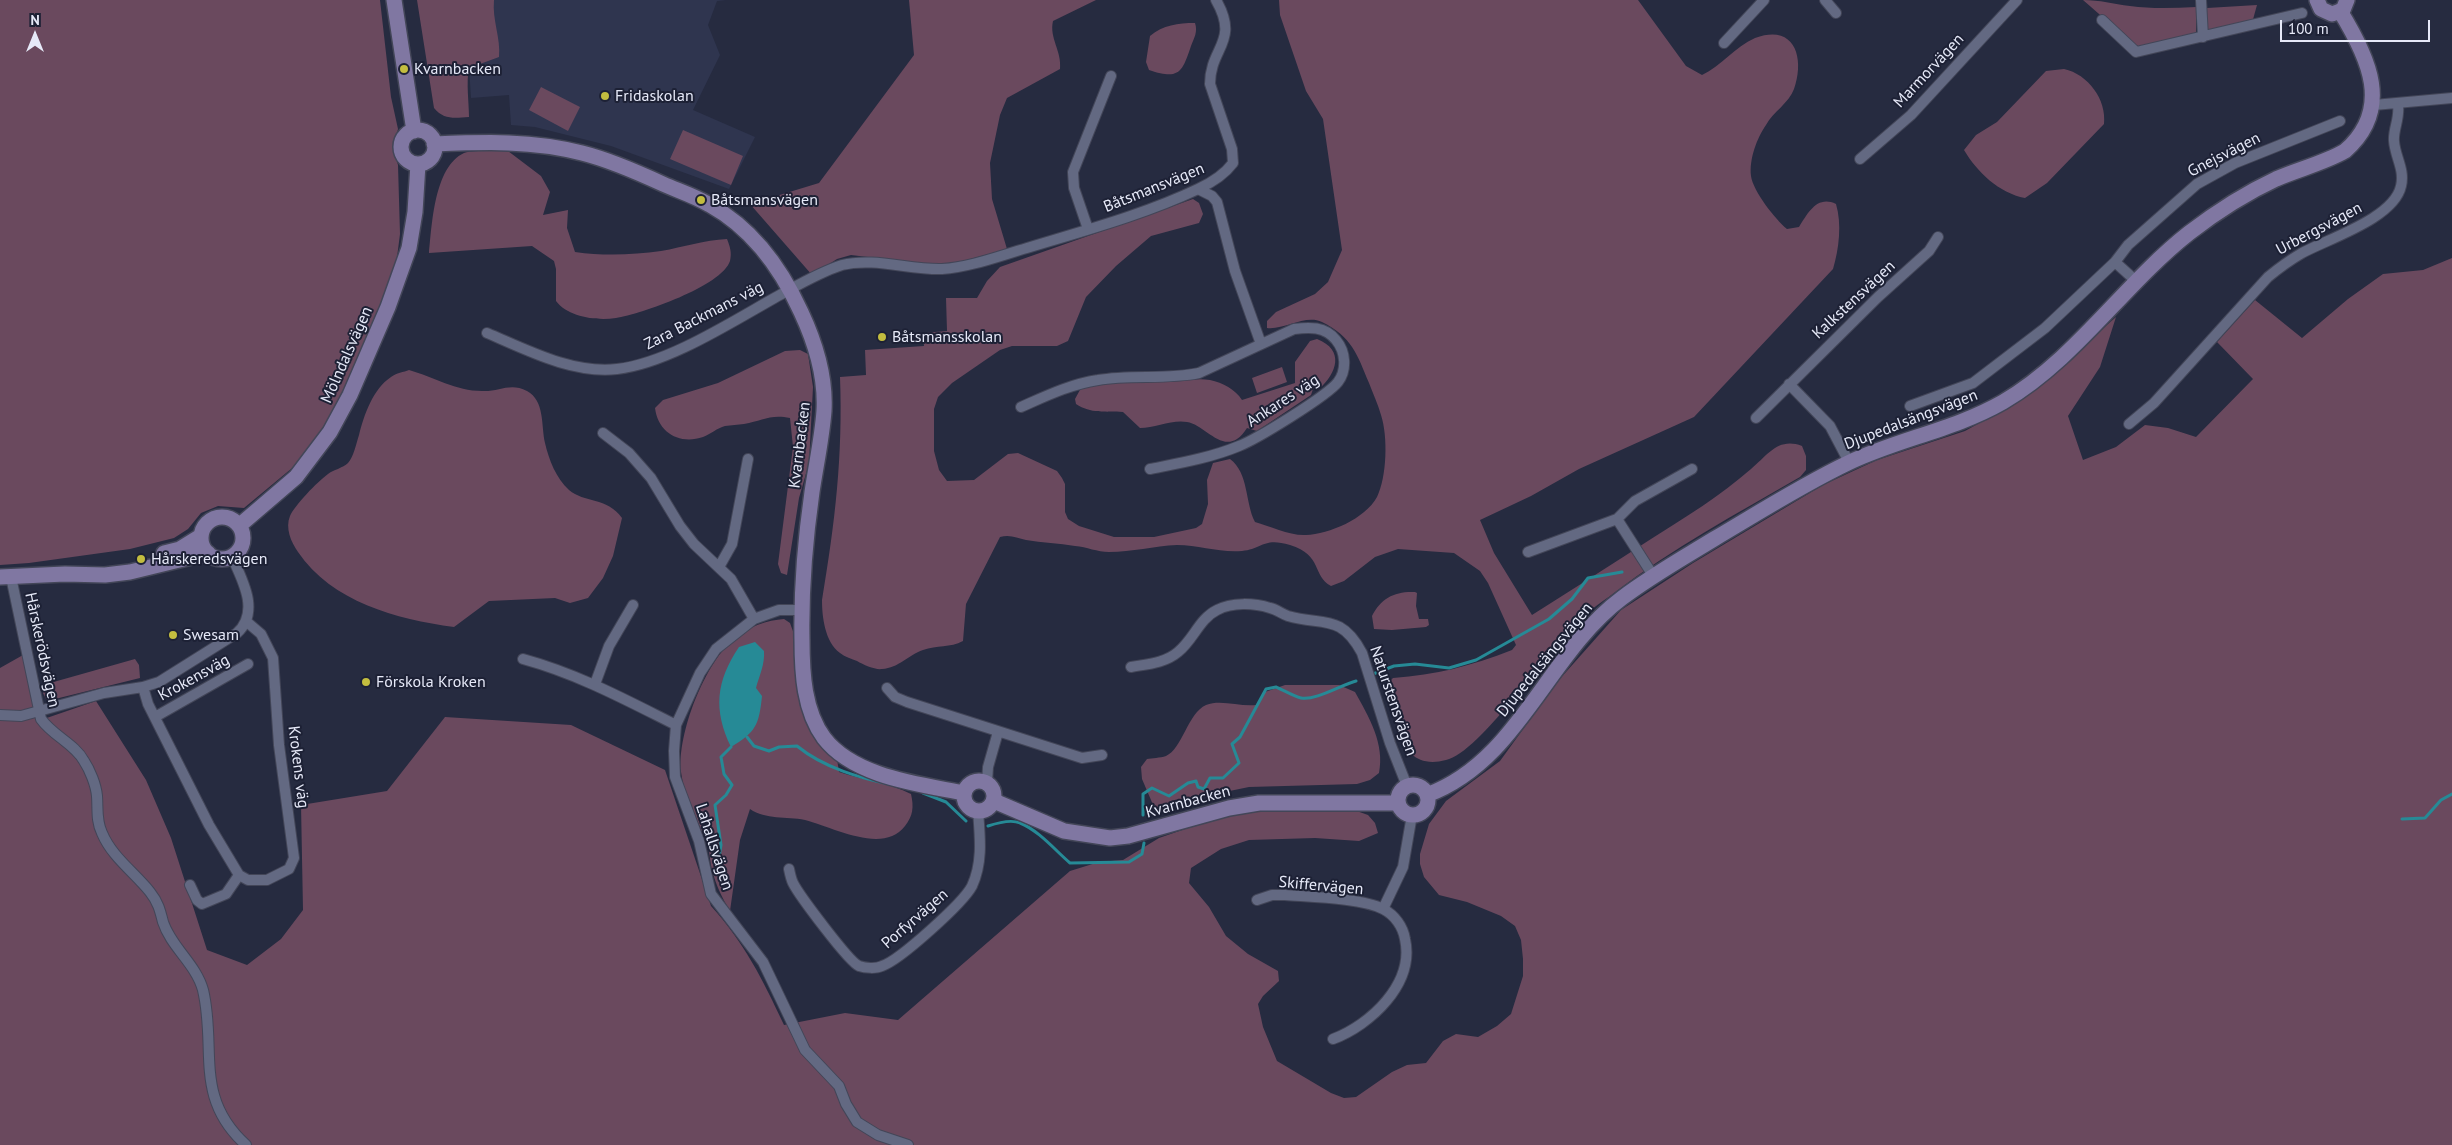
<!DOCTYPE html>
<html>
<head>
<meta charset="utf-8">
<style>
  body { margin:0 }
  #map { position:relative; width:2452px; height:1145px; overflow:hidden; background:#262b40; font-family:"PT Sans",sans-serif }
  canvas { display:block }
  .north { position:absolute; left:10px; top:10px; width:50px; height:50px; -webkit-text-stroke:4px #1d2135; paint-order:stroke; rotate:0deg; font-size:14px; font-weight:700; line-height:20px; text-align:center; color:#e6e9f8 }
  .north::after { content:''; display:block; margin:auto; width:18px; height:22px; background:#e6e9f8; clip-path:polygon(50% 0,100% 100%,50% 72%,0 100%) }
  .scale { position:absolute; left:2280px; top:20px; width:150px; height:22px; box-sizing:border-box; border:2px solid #e6e9f8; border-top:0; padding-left:6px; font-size:15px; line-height:18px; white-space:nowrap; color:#e6e9f8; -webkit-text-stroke:4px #1d2135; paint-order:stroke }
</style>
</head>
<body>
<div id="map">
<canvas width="2452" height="1145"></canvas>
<div class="north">N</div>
<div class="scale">100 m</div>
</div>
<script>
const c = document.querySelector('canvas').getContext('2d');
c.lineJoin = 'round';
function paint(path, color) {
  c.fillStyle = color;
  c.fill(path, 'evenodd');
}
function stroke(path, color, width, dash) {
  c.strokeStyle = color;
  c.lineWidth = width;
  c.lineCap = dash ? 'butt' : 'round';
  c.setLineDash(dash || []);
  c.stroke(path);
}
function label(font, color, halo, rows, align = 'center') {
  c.font = font + ' "PT Sans",sans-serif';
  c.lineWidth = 4;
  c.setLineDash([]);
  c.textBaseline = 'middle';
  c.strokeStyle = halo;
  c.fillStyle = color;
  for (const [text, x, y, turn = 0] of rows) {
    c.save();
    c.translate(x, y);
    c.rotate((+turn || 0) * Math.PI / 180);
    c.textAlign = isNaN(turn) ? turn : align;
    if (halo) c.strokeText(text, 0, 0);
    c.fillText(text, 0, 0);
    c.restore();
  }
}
paint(new Path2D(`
  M482,0h244l-9,1 -9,24 12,30 -27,55 62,27 -26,52 -118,-43 -76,-19 -24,-2 -2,-30 -38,3 -2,-31z`), '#2f354f');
paint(new Path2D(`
  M0,0h380l11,97 7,32 -5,19 5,17 2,69 -5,39 -50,120 -36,61 -65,54 -26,-2 -17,7 -13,16 -14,9 -44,11 -101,14 -29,2z
  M417,0h77c-2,20 7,38 5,57l-30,11c-3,15 0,34 0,49 -15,1 -25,3 -35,-9z
  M909,0h187l-43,21c-4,17 9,30 7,48l-53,29 -7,17 -10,48 2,36 15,50 -44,12 -29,4 -83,-10 -14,4 -25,16 -62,-71 69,-21 95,-128z
  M1279,0h359l48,66 16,9c19,-9 33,-28 53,-37 40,-15 50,20 39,51 -5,14 -21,23 -28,36 -9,13 -17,34 -15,51 2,15 24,43 36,53l12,-2c9,-14 18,-32 37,-23 6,20 3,45 -3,65l-139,148 -115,52 -48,27 -51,24 14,33 38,62c40,-25 80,-51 119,-76 35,-22 69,-43 100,-70 17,-14 27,-32 51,-23l4,10v14l-6,7c-64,37 -127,71 -186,116 -13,10 -28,19 -39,30 -29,29 -94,129 -129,137 -49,13 -51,-44 -58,-77l5,-5c43,-3 78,-12 119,-28l4,-5 -28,-62 -8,-12 -26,-18 -56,-4 -23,8 -31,24 -13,5c-19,-10 -8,-31 -41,-41 -27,-8 -27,4 -48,6 -22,2 -43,-6 -65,-6 -23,1 -45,7 -68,7 -12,0 -22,-5 -34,-6 -16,-3 -33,-3 -49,-6 -9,-2 -16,-6 -26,-3l-34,67 -3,37c-13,7 -26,4 -40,9 -15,5 -24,18 -41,19 -7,1 -18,-4 -25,-8 -5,-2 -12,-4 -17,-8 -15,-11 -18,-36 -18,-53 13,-77 21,-144 18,-223l26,-2 -1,-25 59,-4 -1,-13 24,-2 -1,-33h31l10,-17 13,-14 193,-68 6,4 4,11 -4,9 -48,13 -35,30 -30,31 -18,44 -11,5h-45l-12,4 -48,33 -14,14 -4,12v42l5,19 8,11 27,-1 34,-26 10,-1 39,18 5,7 3,6v28l3,7 11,7 35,11h40l42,-9 6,-4 6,-20 -1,-24 6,-17 17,-4c19,14 15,44 25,63 15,4 35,14 51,13 23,-1 59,-16 71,-38 10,-20 11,-61 4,-82 -3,-11 -8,-21 -12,-32 -12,-29 -17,-46 -47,-61 -17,-8 -37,8 -55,6v-7l9,-9 39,-18 13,-12 14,-32 -19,-131 -17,-28 -26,-76z
  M2083,0c17,0 30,4 47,6 22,3 44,2 66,1v28l-58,13z
  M2257,5l-5,18 -46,10 1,-25z
  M1195,23c3,9 -1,15 -4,23 -9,27 -12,34 -42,24l-3,-8 4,-26c13,-11 28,-13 45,-13z
  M2064,69c24,5 43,31 40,55l-57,59 -22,15c-26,-5 -48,-26 -61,-48l12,-15 21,-13 49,-51z
  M541,87l39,20 -12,24 -39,-21z
  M683,130l60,26 -12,29 -61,-26z
  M487,151h21l33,25 9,16 -7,23 25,-5 -1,18 8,24c28,4 58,3 86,-1 23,-4 43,-11 66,-12 3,8 5,13 3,22 -8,25 -89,53 -114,57 -20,3 -48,-1 -60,-17v-32l-2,-8 -22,-15 -103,7c3,-28 5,-86 35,-100 6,-2 16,-2 23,-2z
  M2452,258v887h-2452v-477l23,-13 15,66 58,-20 50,79 25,58 36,112 40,15 34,-26 22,-29 -2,-105 86,-14 58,-74 126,8 94,45 46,136c34,38 51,72 73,119l61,-12 53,7 172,-149 29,-9 24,-2 36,-22 52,-18 47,-9 34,-4 59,2 17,6 7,8 3,10 -19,8 -44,-3 -66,2 -28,9 -30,19 -2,15 20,24 17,29 22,18 30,17 1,10 -16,15 -5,8 5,23 14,34 54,32 13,5 12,-1 36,-25 15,-7 19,-2 17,-22 13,-7 22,3 19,-11 14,-12 12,-38v-17l-2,-19 -6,-14 -14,-10 -34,-14 -28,-7 -15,-18 -4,-13v-10l9,-30 17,-23 54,-40 58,-80 63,-71 72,-47 130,-78 54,-25 88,-29 58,-32 93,-82 -16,50 -32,49 15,44 33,-13 29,-22 23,3 28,9 57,-58 -36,-37 38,-42 47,38 46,-39 35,-25 40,-4z
  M1317,339c28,11 20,34 2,50h-6l-2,6 -54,36 -10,-3c-21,33 -40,-3 -60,-6 -14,-3 -32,6 -47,6l-17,-16c-18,-1 -32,2 -47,-8l-1,-5 6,-11c30,-7 59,-7 90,-7 13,0 26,-3 39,-1 13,3 25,9 32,20l53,-17v-21l15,-21z
  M800,350l8,4 5,33 -4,76 -10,35 -12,77 -6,-2 -3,-9 15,-117 -3,-29c-20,-4 -28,3 -46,6 -6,1 -13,1 -19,2 -8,2 -14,8 -22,11 -23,8 -45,-4 -48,-29l8,-8 55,-17 67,-32z
  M1282,367l5,15 -30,11 -5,-15z
  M409,370c25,7 47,21 73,21 17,1 28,-9 45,0 18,10 14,34 18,52 4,17 11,35 24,47 15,13 38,7 53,28l-9,38 -10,22 -15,20 -18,5 -15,-5 -66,3 -35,26c-58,-8 -122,-25 -156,-75 -7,-10 -13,-24 -8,-36 5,-11 27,-34 38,-42 5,-4 15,-6 20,-11 6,-7 8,-19 11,-28 5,-20 14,-46 32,-58 5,-4 13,-5 18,-7z
  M1415,592l2,1 -1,13 3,13h9l1,6 -3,2 -34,3 -18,-1 -2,-13c9,-18 23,-25 43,-24z
  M784,619l6,4 4,11v21l6,51 12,24 25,29 2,13c23,8 51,11 72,22 3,13 2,22 -6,32 -22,29 -72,1 -100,-6 -19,-4 -39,0 -55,-11l-10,31 -10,71c-8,-13 -14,-26 -18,-41 -2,-8 -2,-15 -4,-23 -8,-24 -24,-49 -27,-75 -4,-38 24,-110 54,-134 12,-11 33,-18 49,-19z
  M135,659l4,6 1,13 -93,23 -4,-8v-8z
  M1285,685h54l16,7c14,25 30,52 24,81l-9,7 -13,4 -108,3 -39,8 -49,14 -7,-2 -12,-28 -1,-12 6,-8c5,-1 13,-1 19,-3 16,-7 22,-43 40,-51 15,-6 34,2 50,0l9,-13z`), '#6a495e');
paint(new Path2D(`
  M755,642l9,9c1,14 -5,25 -8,37l6,8c-3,29 -6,36 -31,51 -18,-37 -15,-66 8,-100z`), '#268a96');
stroke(new Path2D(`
  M1373,674l21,-8 21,-2 34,4 27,-8 73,-41 23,-20 16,-21 34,-6
  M747,737l7,9 15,5 10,-4 18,-1c27,22 63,32 96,39
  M923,793l23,9 20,19
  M1143,815v-21l9,-6 17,8 19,-13 8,-2 2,6 6,2 6,-11h13l16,-15 -7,-19 8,-7 26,-48 10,-2c7,3 19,10 25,11 14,3 40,-13 55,-17
  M2402,819l23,-1 16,-18 11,-6
  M988,826c9,-3 23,-7 32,-3 18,7 35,27 50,40l59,-1 13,-8 2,-11
  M718,863l3,-18 -6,-40 11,-10 6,-10 -8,-11 -3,-17 10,-10`), '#268a96', 3);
const street = new Path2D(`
  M1825,0l11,13
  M2201,0l2,37
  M2102,20l34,32 166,-39
  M1724,43l40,-43
  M2374,105l78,-7
  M1860,159l51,-44 106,-115
  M1198,189l14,7 5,6 18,69 26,73
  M1088,229l-14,-41 -1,-16 38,-96
  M2115,262l21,19
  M487,333c40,17 85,41 130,36 54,-6 122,-52 170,-78 18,-10 36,-20 55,-26 32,-8 67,5 100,4 29,-2 57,-13 85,-21 56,-17 119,-34 171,-59 13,-6 26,-14 35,-26l-1,-14 -22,-65c0,-37 30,-42 6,-84
  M1789,384l41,42 19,36
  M1910,406l63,-23 72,-55 70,-66 13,-17 69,-61 38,-21 105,-42
  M1021,407c25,-11 50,-23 77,-27 33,-6 68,0 101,-7l95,-44c15,-2 31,-3 42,11 10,12 11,30 2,42 -11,14 -81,57 -99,64 -29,12 -59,17 -89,23
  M1756,418l122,-121 51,-46 9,-14
  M2129,424l25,-21 114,-126c11,-9 22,-17 34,-24 28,-15 92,-35 99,-67 4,-17 -6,-29 -7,-45 -1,-12 6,-22 4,-37
  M603,433l26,20 22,25 29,48 14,18 37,35 23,40
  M1617,519l37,58
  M1528,552l89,-33 18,-18 57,-32
  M719,567l13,-23 16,-85
  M11,577l30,142c12,17 34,25 43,42 6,9 12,24 13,35 1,13 -1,25 5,37 10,24 32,39 48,59 8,10 10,18 13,30 8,25 33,42 40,68 14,59 -10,107 43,155
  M801,610h-22l-25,9 -38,30 -16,24 -24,52 -2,26 1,26 24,64 12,53 52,68 42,88 34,36 7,18 11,18 21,13 30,10
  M523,659c55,15 103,41 153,66
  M1131,667c17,-3 34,-4 47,-15 16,-13 21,-33 39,-42 15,-8 37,-7 53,-2 6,1 12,6 18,8 34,10 53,-3 74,37l28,90 17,43
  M595,684l14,-38 24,-41
  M143,687l5,17 61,121 30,50 9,5h19l22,-11 5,-11 -15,-113 -6,-87 -12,-24 -14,-12
  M887,688l8,9 12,5 175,56 20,-3
  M0,715l21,1 83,-23 39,-6 16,-5 78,-49c23,-21 6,-52 -5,-76
  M155,717l93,-53
  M987,783l1,-16 10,-35
  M789,869c1,5 2,10 4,14 6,12 56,79 66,83 6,2 17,3 23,0 18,-6 81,-63 90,-80 11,-24 8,-49 6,-75
  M190,885l7,15 5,4 24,-10 13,-19
  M1257,900l15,-5h13c26,2 77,3 98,14 12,6 20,18 22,30 10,45 -35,86 -72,100
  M1383,909l20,-42 9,-52`);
const secondary = new Path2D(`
  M394,0l20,131
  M2317,0l4,9 11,5 11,-4 4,-10
  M401 147a17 17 0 1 1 34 0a17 17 0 1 1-34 0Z
  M434,144c50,-2 99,-4 148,9 28,7 55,19 81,31 16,7 32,12 47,21 43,24 71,63 91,107 15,32 25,64 23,99 -2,27 -8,54 -12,81 -7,49 -11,99 -10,148 0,33 2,71 22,98 30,39 95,46 140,55
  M201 538a21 21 0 1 1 42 0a21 21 0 1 1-42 0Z
  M240,525l56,-48 34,-45 20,-37 38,-88 21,-59 6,-36 3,-48
  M164,553l16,-4 21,-13
  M0,577l65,-3 40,1 25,-3 78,-19
  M964 796a15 15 0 1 1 30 0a15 15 0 1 1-30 0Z
  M1398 800a15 15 0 1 1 30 0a15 15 0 1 1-30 0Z
  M1427,795c92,-34 120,-141 195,-197 29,-22 61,-40 92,-59 44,-26 88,-54 134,-76 50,-24 106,-33 155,-61 73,-43 120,-117 186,-169 26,-20 57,-40 87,-54 23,-10 48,-16 69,-28 48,-42 24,-93 -5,-140
  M994,801l70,30 46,7 18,-2 101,-28 30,-5h139`);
stroke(street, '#434658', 12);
stroke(secondary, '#434658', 18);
stroke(street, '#636982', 10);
stroke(secondary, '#8077a2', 15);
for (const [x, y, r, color] of [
  [404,69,5,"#c3bd3f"],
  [605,96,5,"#c3bd3f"],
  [701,200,5,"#c3bd3f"],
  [882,337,5,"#c3bd3f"],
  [141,559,5,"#c3bd3f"],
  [173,635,5,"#c3bd3f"],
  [366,682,5,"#c3bd3f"]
]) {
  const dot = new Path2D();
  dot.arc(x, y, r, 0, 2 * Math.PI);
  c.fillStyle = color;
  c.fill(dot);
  stroke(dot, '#1d2135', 2);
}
label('16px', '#e6e9f8', '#1d2135', [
  ["Kvarnbacken",414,69],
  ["Fridaskolan",615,96],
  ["Båtsmansvägen",711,200],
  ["Båtsmansskolan",892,337],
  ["Hårskeredsvägen",151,559],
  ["Swesam",183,635],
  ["Förskola Kroken",376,682]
], 'left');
label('16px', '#e6e9f8', '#1d2135', [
  ["Marmorvägen",1929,71,-47],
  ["Gnejsvägen",2224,155,-27],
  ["Båtsmansvägen",1154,188,-22],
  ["Urbergsvägen",2319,229,-28],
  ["Kalkstensvägen",1854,300,-43],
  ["Zara Backmans väg",704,316,-27],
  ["Mölndalsvägen",347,355,-66],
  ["Ankares väg",1283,401,-33],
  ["Djupedalsängsvägen",1911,420,-21],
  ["Kvarnbacken",800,445,-83],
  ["Hårskerödsvägen",42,650,78],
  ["Djupedalsängsvägen",1545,660,-51],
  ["Krokensväg",194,678,-29],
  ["Naturstensvägen",1393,701,71],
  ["Krokens väg",298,767,83],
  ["Kvarnbacken",1188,802,-15],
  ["Lahallsvägen",714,847,72],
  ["Skiffervägen",1321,886,5],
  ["Porfyrvägen",915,919,-41]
]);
</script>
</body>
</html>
